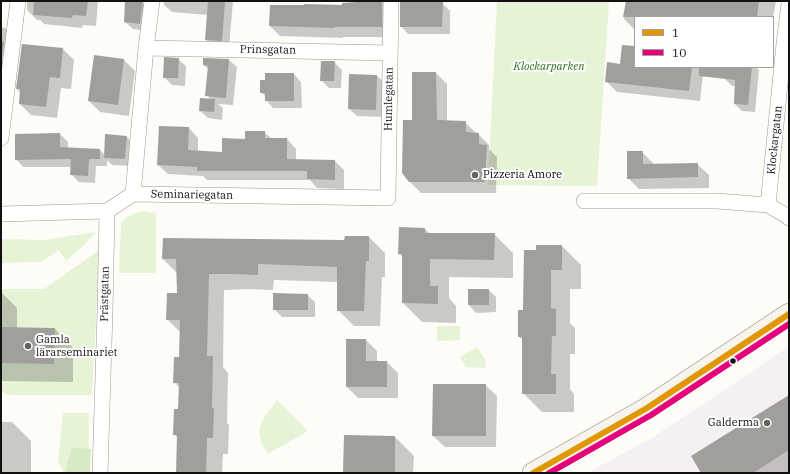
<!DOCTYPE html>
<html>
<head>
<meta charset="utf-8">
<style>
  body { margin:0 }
  #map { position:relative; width:790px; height:474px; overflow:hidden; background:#fdfcf7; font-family:"IBM Plex Serif",serif }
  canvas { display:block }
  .frame { position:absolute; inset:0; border:2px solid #111; pointer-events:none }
  .legend { position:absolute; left:634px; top:16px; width:140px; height:52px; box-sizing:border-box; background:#fff; border:1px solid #a0a0a0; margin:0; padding:5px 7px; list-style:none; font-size:12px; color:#111 }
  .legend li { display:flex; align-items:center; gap:8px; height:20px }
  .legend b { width:20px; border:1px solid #a0a0a0 }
</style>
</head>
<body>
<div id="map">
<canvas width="790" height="474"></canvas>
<div class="frame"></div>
<ul class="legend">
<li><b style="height:5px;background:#e09702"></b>1</li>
<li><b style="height:5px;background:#e5007d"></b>10</li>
</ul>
</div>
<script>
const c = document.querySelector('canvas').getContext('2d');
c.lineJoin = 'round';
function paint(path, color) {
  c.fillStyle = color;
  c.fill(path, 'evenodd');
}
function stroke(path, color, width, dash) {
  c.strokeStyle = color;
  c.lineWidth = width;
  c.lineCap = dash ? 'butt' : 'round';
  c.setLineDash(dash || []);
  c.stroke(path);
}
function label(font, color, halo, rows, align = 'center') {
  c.font = font + ' "IBM Plex Serif",serif';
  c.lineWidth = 4;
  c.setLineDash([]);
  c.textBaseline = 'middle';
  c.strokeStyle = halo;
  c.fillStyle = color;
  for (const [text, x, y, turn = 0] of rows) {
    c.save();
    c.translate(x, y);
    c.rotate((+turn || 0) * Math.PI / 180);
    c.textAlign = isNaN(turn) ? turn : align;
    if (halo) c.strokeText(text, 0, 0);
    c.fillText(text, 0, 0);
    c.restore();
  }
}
paint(new Path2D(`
  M789,346v127h-202l63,-34 94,-62z`), '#f5f0f3');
paint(new Path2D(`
  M497,1h112l-12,185 -109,-1z
  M144,211l12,2v60h-37l2,-50c7,-8 13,-10 23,-12z
  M96,232l-14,15 -16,14 -7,-11 -18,12 -40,1v-24l43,1z
  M98,251l1,12 -7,132h-83l-8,-3v-29l53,1 1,-36 -54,-1v-38h43z
  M437,326h23v14l-23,1z
  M477,347l8,12 1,9 -20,-1 -6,-10z
  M277,400l31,31 -40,23c-16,-24 -7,-34 9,-54z
  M63,413h26l-1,60h-62h38l-6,-12z`), '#e7f3d7');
paint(new Path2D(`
  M72,448l19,1 -1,24h-25l2,-9z`), '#d8eac5');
paint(new Path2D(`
  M27,1h71l-2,25 -13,-1 -1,3 -38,-4 -4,-4h-3l-10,-10z
  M126,1l16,1 8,8 -3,21 -14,-2 -8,-7z
  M164,1h69l-4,47 -16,-1 -7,-7 2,-25 -36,-3 -8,-7z
  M357,1h35l-1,36h-48v1l-63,-2 -10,-10 73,-20 14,-3z
  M627,1h149l-3,17v-1h-138v13l-11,-11z
  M442,3l8,8v23h-42l-7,-8z
  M1,27l4,1 8,7 -12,60z
  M635,47v20h69l-4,34 -83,-9 -11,-11z
  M63,49l11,11 -3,29 -10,-1 -4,30 -26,-3 -11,-11 1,-11 -4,-4z
  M95,56l29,4 11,11 -6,45 -29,-4 -11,-11z
  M178,59l8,7 -1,20 -13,-1 -8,-8z
  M204,59l25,1 8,7 -4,38 -15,-1 5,4 -1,12 -14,-2 -8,-7 11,-11 -4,-5 2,-25 -5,-5z
  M334,62l8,8 -1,18h-12l-8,-8z
  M725,67h31l3,3 -4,42 -13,-1 -7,-7 1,-18h-4l-8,-8z
  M413,73h23l11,11v37l18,1 11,11v1h2l11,11v4l8,8 -1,36h-75l-11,-11 3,-61z
  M294,74l7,8 1,26h-29l-7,-8v-3l-5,-5z
  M377,76l8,7 -1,34 -27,-1 -8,-7z
  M189,128l9,10v14l25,1 23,-13 18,-8 8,7h15l9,10v11l39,1 9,9v19l-27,-1 -7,-8h-103l-4,-4 -35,-2 -10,-9z
  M60,134l8,8v6l32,2 5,5 22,-18 7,7 -1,22 -21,-1 -5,-5v6h-11l-1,17 -16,-1 -8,-8 1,-7h-49l-7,-8v-24z
  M642,152l11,11v2l44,-1 12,11v13l-70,1 -11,-11z
  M425,229l5,5h64l19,19v25l-64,-1v21l7,8v17l-34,-1 -19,-19v-46l-4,-3z
  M346,237h23l16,16v24h-3l-2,49h-26l-16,-16v-28l-64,-2 -1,10 -25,-1 -24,1 -1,77 5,6 -1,50 2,2 -1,29h-5l-1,19h-45l1,-35 -4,-4 5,-24 1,-22 -6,-6 6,-24v-26l-13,-13 11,-25 -1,-21 -14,-14 182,-18z
  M562,246l19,19v24h-11v34l5,5v26h-5v35l4,5v18h-32l-19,-19v-52l-4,-5 18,-85z
  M469,290h20l7,7v15l-20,1 -7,-8z
  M1,292l16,16v21h38l18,19v34l-72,-1z
  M307,295l8,7v15h-33l-8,-8z
  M366,340l11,11v11h10l11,11v25h-40l-11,-11z
  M485,385l12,11 -1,51h-51l-12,-11z
  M789,396v77h-91l3,-2z
  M1,422h11l19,19v32h-30z
  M395,437l19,19 -1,17h-69z`), '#0003');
paint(new Path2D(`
  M34,1h54l-2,15 -13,-1 -1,3 -39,-3z
  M125,1h18l-3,23 -16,-2z
  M208,1h17l-3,40 -17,-1z
  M356,1h26v26h-48v1l-65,-2 1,-21h34v-1l38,1v-2l14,-1z
  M626,1h133l-2,16h-134z
  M400,2h43l-1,25h-42z
  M1,42h3l-3,23z
  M22,44l41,4 -3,30 -10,-1 -4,30 -27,-3 1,-15h-4z
  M622,45l13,1v21h57l-3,24 -84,-9 2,-20 13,2z
  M94,55l30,4 -6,46 -30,-4z
  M164,57l15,1 -1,20h-15z
  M203,58l26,1 -3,39 -21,-2 3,-30 -5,-1z
  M321,61h14l-1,20h-14z
  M699,67h53l-4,38 -14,-1 1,-24 -36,-4z
  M412,72h24l1,48 29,1v11l13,1v11l8,1 -2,37h-76l-7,-9 1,-53h9z
  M265,73h29v28h-29v-8h-5v-13h5z
  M349,74l28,1 -1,35 -28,-1z
  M200,98l15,1 -1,13 -15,-1z
  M159,126l30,1 -1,23 34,2v-14l23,1v-8h20v7h22v21l48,1v20l-28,-1v-8h-110v-4l-40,-2z
  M60,133v14l40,2v10h-11l-1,17 -18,-1 1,-16 -56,1v-26z
  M105,134l22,2 -2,23 -21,-1z
  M627,151h16v13l55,-1v14l-71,2z
  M399,227l26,1v5h70l-1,27 -64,-1v27h8v18l-36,-1v-49h-4z
  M345,236h24v25h-3l-2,50h-27v-44l-79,-3v11l-27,-1h-22l-2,82h6l-1,52h2l-1,30h-6l-1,35h-30l1,-38h-4l1,-26h4l1,-26h-6l1,-26h5l1,-37h-14l1,-27h10l-1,-34h-14l1,-21 181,2z
  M536,245h26v25h-11v38l5,1v27h-4l-1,38h5v20h-34v-57h-4v-27h5l1,-60h12z
  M468,289h21v16h-21z
  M273,293l35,1v16h-35z
  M1,327l54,1 -1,36 -53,-1z
  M346,339h20v22h21v26h-41z
  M433,384h53v52h-54z
  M789,395v55l-36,23h-52l-10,-17z
  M344,435l51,1v37h-52z`), '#a19f9c');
const street = new Path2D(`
  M146,48l244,5
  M1,138l17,-137
  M133,194l13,-146 6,-47
  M584,201h133l51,4 19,11 2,2
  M768,205l16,-161 5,-40
  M1,214l106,-3 26,-17 255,4 3,-197
  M100,473l5,-161 2,-101`);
const secondary = new Path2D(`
  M533,473l114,-65 142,-94`);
stroke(street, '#979795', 16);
stroke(secondary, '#8e8d8b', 22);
stroke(street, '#fffffe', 15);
stroke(secondary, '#f6f4eb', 21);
stroke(new Path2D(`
  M533,473l114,-65 142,-94`), '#e09702', 6);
stroke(new Path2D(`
  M549,473l102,-58 138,-91`), '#e5007d', 6);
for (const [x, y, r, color] of [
  [475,175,4,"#646362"],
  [28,346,4,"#646362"],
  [733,361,3.5,"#111"],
  [767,423,4,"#646362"]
]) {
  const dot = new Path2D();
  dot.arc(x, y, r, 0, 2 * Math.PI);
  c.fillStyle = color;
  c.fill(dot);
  stroke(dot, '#fff', 1.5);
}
label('11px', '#111', '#fff', [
  ["Prinsgatan",268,50,1],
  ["Humlegatan",389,99,-89],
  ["Klockargatan",775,140,-84],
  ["Seminariegatan",192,195,1],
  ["Prästgatan",105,294,-89]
]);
label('italic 11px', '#2f6b1f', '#fff', [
  ["Klockarparken",549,67]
]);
label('11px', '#111', '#fff', [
  ["Pizzeria Amore",483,175],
  ["Gamla",36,340],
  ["lärarseminariet",36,353],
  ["Galderma",759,423,"right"]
], 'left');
</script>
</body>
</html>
